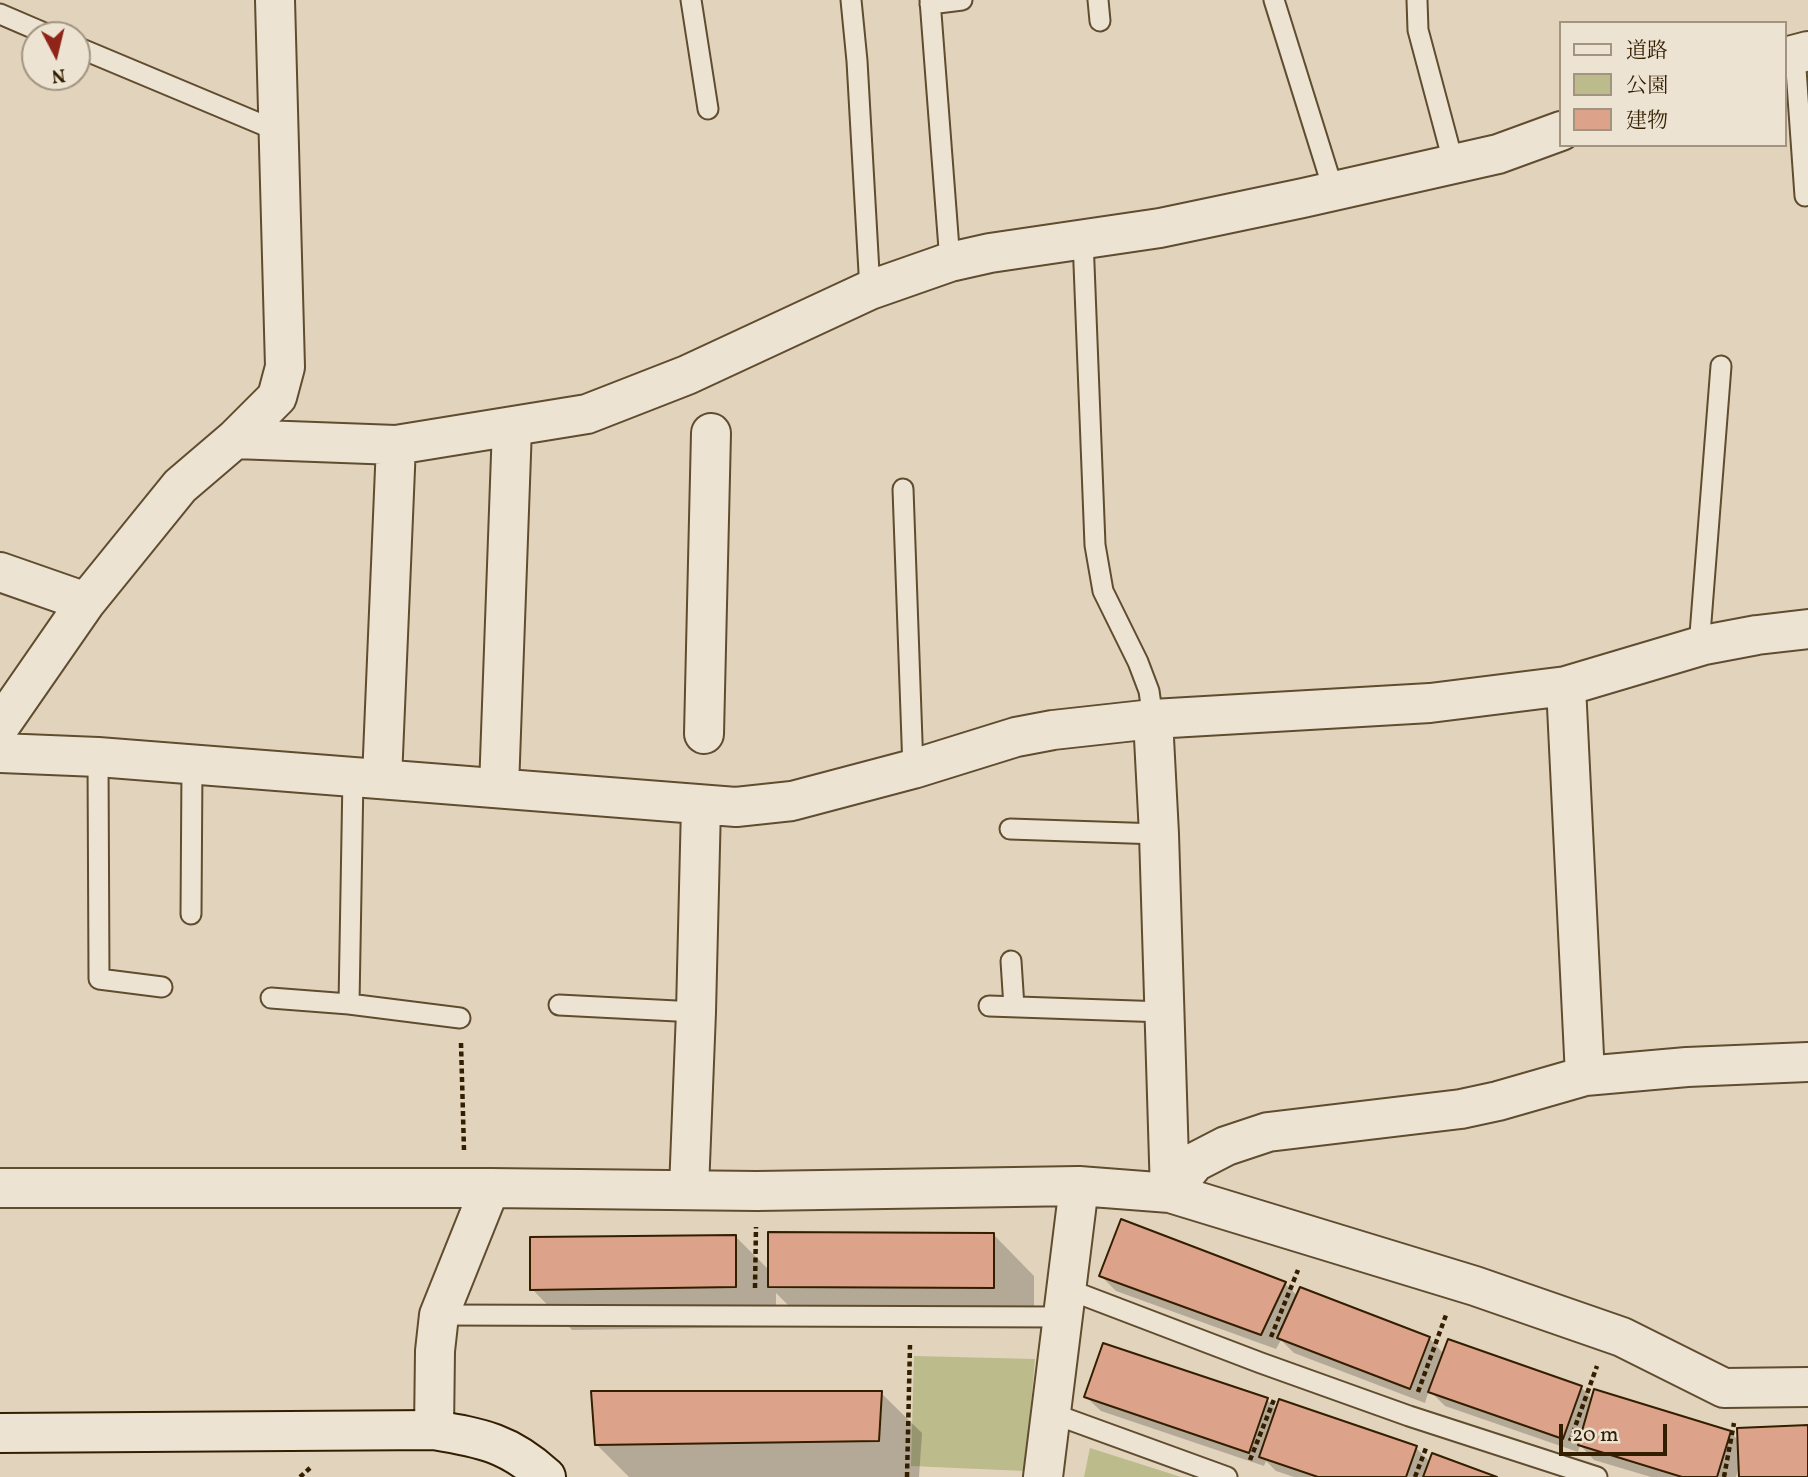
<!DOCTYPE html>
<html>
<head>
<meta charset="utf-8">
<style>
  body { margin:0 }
  #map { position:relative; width:1808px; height:1477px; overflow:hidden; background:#e2d4bc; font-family:Vollkorn,"Noto Serif JP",serif }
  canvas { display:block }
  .legend { position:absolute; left:1559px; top:21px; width:228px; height:126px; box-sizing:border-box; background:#ece3d3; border:2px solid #a2947f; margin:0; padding:9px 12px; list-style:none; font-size:21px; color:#341e00 }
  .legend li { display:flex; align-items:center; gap:14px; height:35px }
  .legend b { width:35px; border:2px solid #a2947f }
  .north { position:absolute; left:21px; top:21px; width:70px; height:70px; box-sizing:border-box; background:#ece3d3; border:2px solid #a2947f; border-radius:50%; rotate:173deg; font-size:19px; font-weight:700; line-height:28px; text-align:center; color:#341e00 }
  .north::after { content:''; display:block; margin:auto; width:24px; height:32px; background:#8f2418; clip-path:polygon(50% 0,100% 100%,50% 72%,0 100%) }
  .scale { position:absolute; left:1559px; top:1424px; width:108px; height:32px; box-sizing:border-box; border:4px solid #341e00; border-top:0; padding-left:9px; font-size:21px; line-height:24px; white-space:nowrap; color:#341e00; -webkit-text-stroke:5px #ece3d3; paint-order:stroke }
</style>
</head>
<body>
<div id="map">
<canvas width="1808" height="1477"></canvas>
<ul class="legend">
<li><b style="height:9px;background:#ece3d3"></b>道路</li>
<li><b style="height:19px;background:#bbbb8b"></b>公園</li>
<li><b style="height:19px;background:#dca38a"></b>建物</li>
</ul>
<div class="north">N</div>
<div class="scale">20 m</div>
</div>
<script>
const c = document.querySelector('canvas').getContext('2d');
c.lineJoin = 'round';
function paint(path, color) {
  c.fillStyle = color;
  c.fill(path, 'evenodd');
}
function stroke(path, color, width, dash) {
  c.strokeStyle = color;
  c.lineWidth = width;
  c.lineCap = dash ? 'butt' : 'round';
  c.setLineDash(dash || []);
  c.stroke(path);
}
paint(new Path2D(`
  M914,1356l121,3 -10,112 -114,-5z
  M1090,1448l91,29h-97z`), '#bbbb8b');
paint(new Path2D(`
  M1122,1222l163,62 13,12 131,42 15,16 137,33 12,13 137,32 9,9 69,-15v51h-68l-1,-11 -3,11h-85l-57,-17 -14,-15 -2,7 -133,-46 -16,-16 -4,13 -131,-50 -13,-13 -5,9 -160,-58 -15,-15z
  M994,1235l40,41v52l-224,-1 -34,-34v34l-204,3 -40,-41 203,-53 35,35z
  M881,1393l41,40 -3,44h-290l-33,-33z
  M1086,1397l181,3 10,10 139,38 15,15 61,14h-198l-18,-6 -10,-10 -2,5 -163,-55z`), '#0003');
const building = new Path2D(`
  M1121,1219l165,63 -25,53 -162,-59z
  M768,1232l226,1v55l-226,-1z
  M736,1235v52l-206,3v-53z
  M1300,1287l130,50 -20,52 -133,-51z
  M1448,1339l134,47 -19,53 -135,-47z
  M1103,1343l165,55 -19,55 -165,-56z
  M1594,1389l137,42 -14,46h-35l-104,-32z
  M591,1391h291l-3,50 -284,4z
  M1279,1399l138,47 -11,31h-88l-59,-20z
  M1808,1425v52h-69l-2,-49z
  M1432,1453l65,24h-74z`);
paint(building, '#dca38a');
stroke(building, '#341e00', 2);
const lane = new Path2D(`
  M691,0l17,109
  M851,0l6,61 13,229
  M930,0l20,262
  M1098,0l2,21
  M1274,0l60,192
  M1417,0l1,30 36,135
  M930,4l32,-4
  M0,14l49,21
  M77,47l203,85
  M1795,55l10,141
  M1083,239l12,306 8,46 35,71 11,29 4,28
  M903,489l10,280
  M1699,647l22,-281
  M98,757l1,222 63,8
  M1010,829l149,5
  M191,914l1,-148
  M1011,961l3,46
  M271,998l78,6 111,14
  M349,1004l4,-227
  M559,1005l137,7
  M989,1006l176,6
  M1067,1289l194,74 148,53 188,61
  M439,1315l624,2
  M1051,1413l176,64`);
const street = new Path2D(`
  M1785,57l23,-6
  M235,439l161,6 191,-31 100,-39 183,-85 80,-28 40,-9 170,-25 143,-30 195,-44 63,-23
  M0,572l86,30
  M1566,686l19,390
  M1153,719l6,115 11,359
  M0,726l86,-124 94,-116 55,-47 42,-42 8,-30 -10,-367
  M704,734l7,-301
  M0,753l98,4 638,50 56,-6 121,-32 103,-32 37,-7 100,-11 277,-16 136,-17 138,-41 53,-10 51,-6
  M382,779l14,-334
  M499,788l13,-361
  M0,1188h490
  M689,1189l7,-177 5,-206
  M1170,1193l25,-31 31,-16 42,-14 193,-23 37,-8 87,-25 102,-9 121,-5
  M434,1430l1,-79 4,-36 51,-127 267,3 322,-5 91,7 305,93 147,51 102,51 84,-1
  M1043,1477l36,-291`);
const secondary = new Path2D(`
  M0,1433l434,-3c48,8 75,13 112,47`);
stroke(lane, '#604c2f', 23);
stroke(street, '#604c2f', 42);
stroke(secondary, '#341e00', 42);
stroke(new Path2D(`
  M461,1043l3,107
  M755,1288l1,-61
  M1271,1337l27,-67
  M1418,1392l28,-77
  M1570,1441l27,-75
  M1250,1460l25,-63
  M300,1477l10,-9
  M907,1477l3,-132
  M1415,1477l11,-29
  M1724,1477l10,-54`), '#341e00', 4.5, [5, 3.5]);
stroke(lane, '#ece3d3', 19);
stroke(street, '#ece3d3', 38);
stroke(secondary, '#ece3d3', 38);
</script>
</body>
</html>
